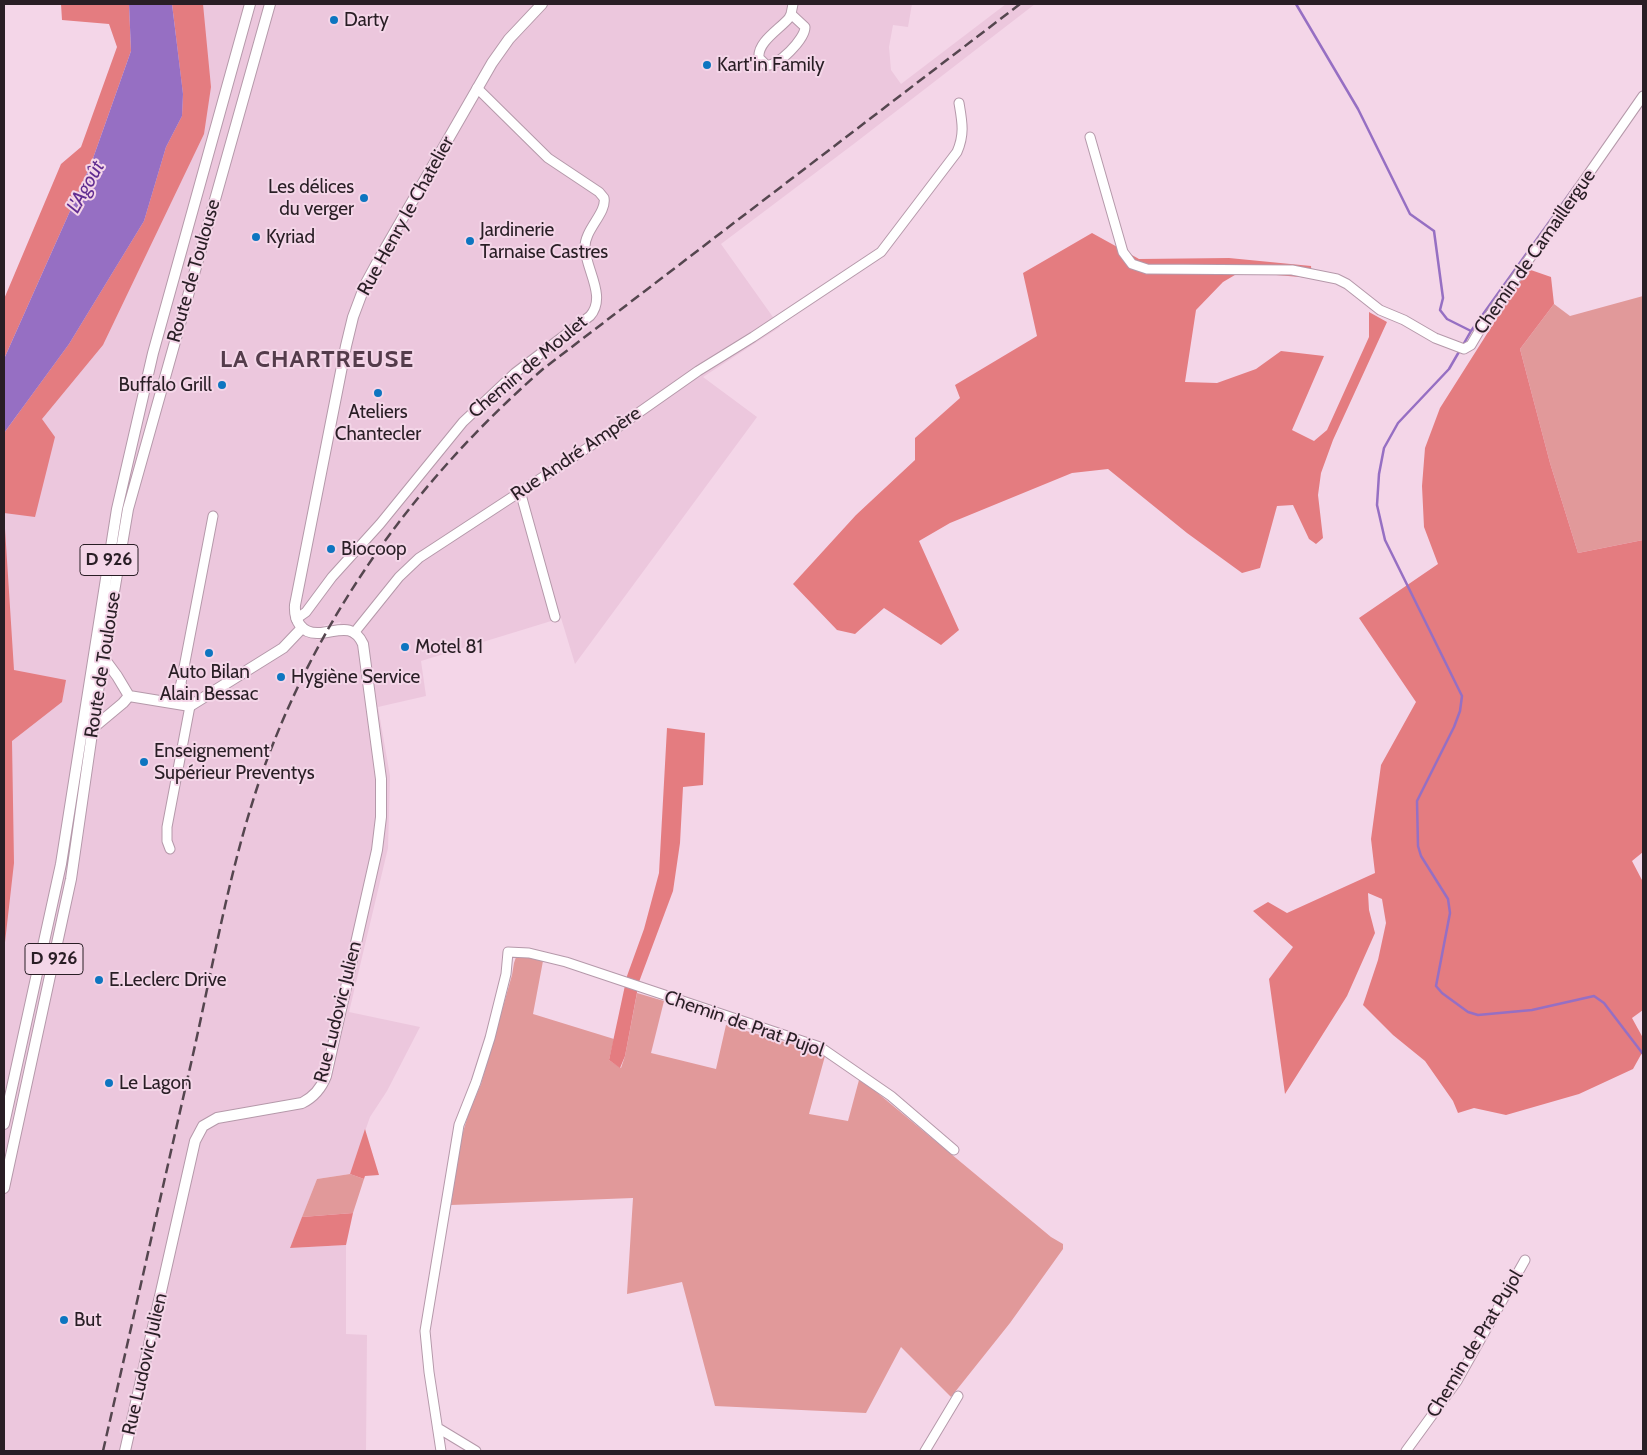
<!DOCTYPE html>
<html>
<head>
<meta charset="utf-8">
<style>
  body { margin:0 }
  #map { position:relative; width:1647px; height:1455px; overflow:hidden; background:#f4d6e8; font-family:Cabin,sans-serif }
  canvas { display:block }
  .frame { position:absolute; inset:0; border:5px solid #291e25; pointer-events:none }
</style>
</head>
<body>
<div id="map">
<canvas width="1647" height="1455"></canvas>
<div class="frame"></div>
</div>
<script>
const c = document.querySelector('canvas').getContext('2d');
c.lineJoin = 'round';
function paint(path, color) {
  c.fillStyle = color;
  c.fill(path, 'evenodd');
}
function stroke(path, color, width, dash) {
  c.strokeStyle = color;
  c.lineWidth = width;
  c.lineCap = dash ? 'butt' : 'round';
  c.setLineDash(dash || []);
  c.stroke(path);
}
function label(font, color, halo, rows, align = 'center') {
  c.font = font + ' Cabin,sans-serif';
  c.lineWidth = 4;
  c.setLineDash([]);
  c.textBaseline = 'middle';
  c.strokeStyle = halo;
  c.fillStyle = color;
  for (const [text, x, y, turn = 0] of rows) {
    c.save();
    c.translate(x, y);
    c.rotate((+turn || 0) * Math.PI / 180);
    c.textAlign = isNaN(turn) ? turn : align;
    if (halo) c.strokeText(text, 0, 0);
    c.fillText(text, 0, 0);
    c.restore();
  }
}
paint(new Path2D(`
  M189,4h723l-4,23 -15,-2 -4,22 2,23 10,14 105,-80h29l-180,139 -134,101 59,83 -77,50 54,40 -182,247 -14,-46 -140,43 5,35 -48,11 12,69 -2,72 -39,164 71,15 -33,64 -17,26 -20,57 -33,5 -27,69 56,-3v89l21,1 -1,116h-362v-1004zM341,622l-7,14 -18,4 8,-15z`), '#ecc7dd');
paint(new Path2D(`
  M1643,296v244l-65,13 -28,-90 -30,-114 34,-45 16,12z
  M525,956l18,5 -10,53 81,25 -5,21 12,8 4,-12 12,-63 27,8 -13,52 65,16 10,-44 89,26 10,5 -16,58 39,7 11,-41 15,10 177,147 12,7v5l-53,74 -59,74 -50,-50 -35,66 -151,-7 -33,-124 -55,12 6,-96 -182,7 9,-63 9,-30 12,-28 31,-109 2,-12 2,-6z
  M350,1174l14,5 -11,34 -51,4 15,-38z`), '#e1999a');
paint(new Path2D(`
  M61,4h68l2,47 -40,113 -87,195v-60l57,-135 20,-17 36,-100 -8,-23 -47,-4z
  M172,4h31l8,83 -7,47 -101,211 -61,74 13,18 -20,80 -31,-4 10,157 52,10 -4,22 -50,39 2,122 -10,88v-518l65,-89 75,-123 22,-74 16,-31 1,-22z
  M1092,233l47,26 90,-1 82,8 1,12 -72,-6 -17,10 -27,28 -11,72 32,1 39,-14 25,-18 43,5 -32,74 22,11 13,-11 42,-93v-25l18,10 -54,118 -12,33 -3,22 5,43 -7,6 -7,-5 -16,-34 -16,1 -17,62 -18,5 -55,-40 -79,-64 -36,4 -122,50 -31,18 40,89 -18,15 -57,-37 -29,26 -18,-4 -44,-46 63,-69 59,-55v-22l45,-40 -5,-13 82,-49 -14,-63z
  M1528,269l23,8 3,27 -34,45 30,114 28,90 65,-13v312l-11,9 11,21v128l-11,8 11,20v13l-10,18 -54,25 -73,21 -32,-7 -16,5 -5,-12 -28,-40 -32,-26 -30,-30 15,-45 8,-37 -4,-24 -14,-6 1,17 6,23 -28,63 -62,98 -16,-115 24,-32 -40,-36 15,-9 19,11 88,-40 -4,-34 10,-74 35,-63 -57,-84 79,-54 -14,-37 -2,-41 3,-38 15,-40z
  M667,728l38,5 -2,52 -20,2 -3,56 -7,48 -34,91 -14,74 -5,12 -11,-8 18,-84 17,-47 15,-56z
  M365,1129l14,46 -14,1 -1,3 -14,-5z
  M353,1213l-7,32 -56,3 12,-31z`), '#e47c80');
paint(new Path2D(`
  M129,4h43l11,90 -1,22 -16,31 -22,74 -75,123 -65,89v-74l87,-195 40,-113z`), '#966fc3');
stroke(new Path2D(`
  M1296,4l62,105 52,105 24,17 9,67 -3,12 7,9 24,12
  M1463,345l8,-14 104,-145
  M1460,350l-11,19 -51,54 -14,25 -5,26 -2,31 8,35 77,156 -2,15 -6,16 -37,74 1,45 3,10 27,43 2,14 -14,73 6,7 26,19 10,3 54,-5 62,-14 10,7 39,51`), '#966fc3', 2.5);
const minor = new Path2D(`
  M791,14l14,13c0,12 -27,40 -39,38l-7,-7c-2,-16 21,-29 30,-40l2,-4 2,-10
  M1090,137l33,115 9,12 15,5 145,1 45,9 10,5 33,26 24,10 31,18 29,11 7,-4 10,-17 162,-232
  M520,491l35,126
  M296,619l10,-7 26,-35 48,-53 83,-102 52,-49 75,-57c17,-19 -4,-46 -5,-68 -1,-18 22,-35 19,-50l-5,-6 -51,-34 -71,-70
  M354,633l45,-56 20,-19 185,-121 94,-66 55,-34 128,-85 76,-100c8,-18 5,-31 2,-49
  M181,683l32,-167
  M170,849l-3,-8v-14l23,-121 -6,-12 -3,-11 -6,20
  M438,1428l38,23
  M441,1451l-12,-79 -4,-41 34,-206 17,-43 14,-44 16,-64 2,-22 21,1 37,9 254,85 71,49 63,54
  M925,1451l33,-55
  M1406,1451l51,-70 68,-121`);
const major = new Path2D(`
  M103,657l14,19 12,20
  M129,696l61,10 93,-58 19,-20
  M93,728l30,-25 6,-7
  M4,1124l57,-260 56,-355 36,-156 97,-349
  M4,1188l67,-309 32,-222 25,-148 142,-505
  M125,1451l70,-310 8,-15 14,-8 85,-15c12,-6 19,-14 24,-27l51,-226 4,-33v-38l-18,-135c-10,-22 -26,-12 -44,-11 -18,1 -25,-13 -24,-28l51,-259 7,-29 12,-32 13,-24 114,-198 17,-24 33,-35`);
stroke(minor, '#b599aa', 11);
stroke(major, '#b599aa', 12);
stroke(minor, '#fff', 9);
stroke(major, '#fff', 10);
stroke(new Path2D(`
  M103,1451c30,-131 59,-261 89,-392 21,-93 37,-189 68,-280 56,-161 155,-298 283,-410l477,-365`), '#55464f', 2.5, [10, 5]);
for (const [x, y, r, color] of [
  [334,20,5,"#0d75c0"],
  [707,65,5,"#0d75c0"],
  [364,198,5,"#0d75c0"],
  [256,237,5,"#0d75c0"],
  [470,241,5,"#0d75c0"],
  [222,385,5,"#0d75c0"],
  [378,393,5,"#0d75c0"],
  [331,549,5,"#0d75c0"],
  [405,647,5,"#0d75c0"],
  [209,653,5,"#0d75c0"],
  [281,677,5,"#0d75c0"],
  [144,762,5,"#0d75c0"],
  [99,980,5,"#0d75c0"],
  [109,1083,5,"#0d75c0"],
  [64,1320,5,"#0d75c0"]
]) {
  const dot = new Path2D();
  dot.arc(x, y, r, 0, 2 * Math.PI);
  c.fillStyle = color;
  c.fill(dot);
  stroke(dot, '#f4d6e8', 2);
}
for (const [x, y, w] of [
  [109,560,58],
  [54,959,58]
]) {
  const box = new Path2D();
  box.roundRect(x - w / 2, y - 15.5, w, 31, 4);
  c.fillStyle = '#f4d6e8';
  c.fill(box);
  stroke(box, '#291e25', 1);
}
label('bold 18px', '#291e25', null, [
  ["D 926",109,560],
  ["D 926",54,959]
]);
label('19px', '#291e25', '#f4d6e8', [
  ["Darty",344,20],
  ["Kart'in Family",717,65],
  ["Les délices",354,187,"right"],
  ["du verger",354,209,"right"],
  ["Jardinerie",480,230],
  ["Tarnaise Castres",480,252],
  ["Kyriad",266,237],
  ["Buffalo Grill",212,385,"right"],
  ["Ateliers",378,412,"center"],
  ["Chantecler",378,434,"center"],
  ["Biocoop",341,549],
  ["Motel 81",415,647],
  ["Auto Bilan",209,672,"center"],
  ["Alain Bessac",209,694,"center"],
  ["Hygiène Service",291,677],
  ["Enseignement",154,751],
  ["Supérieur Preventys",154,773],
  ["E.Leclerc Drive",109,980],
  ["Le Lagon",119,1083],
  ["But",74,1320]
], 'left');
label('19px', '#291e25', '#f4d6e8', [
  ["Rue Henry le Chatelier",406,216,-61],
  ["Chemin de Camaillergue",1535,252,-55],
  ["Route de Toulouse",194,271,-74],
  ["Chemin de Moulet",528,367,-40],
  ["Rue André Ampère",576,454,-34],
  ["Route de Toulouse",103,665,-81],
  ["Rue Ludovic Julien",338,1012,-76],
  ["Chemin de Prat Pujol",744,1024,19],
  ["Chemin de Prat Pujol",1475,1344,-59],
  ["Rue Ludovic Julien",145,1364,-77]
]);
label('italic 20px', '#612d91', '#f4d6e8', [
  ["L'Agoût",86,187,-61]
]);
c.letterSpacing = '1px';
label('bold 24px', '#543c4b', '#f4d6e8', [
  ["LA CHARTREUSE",317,360]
]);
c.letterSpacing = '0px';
</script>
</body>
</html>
